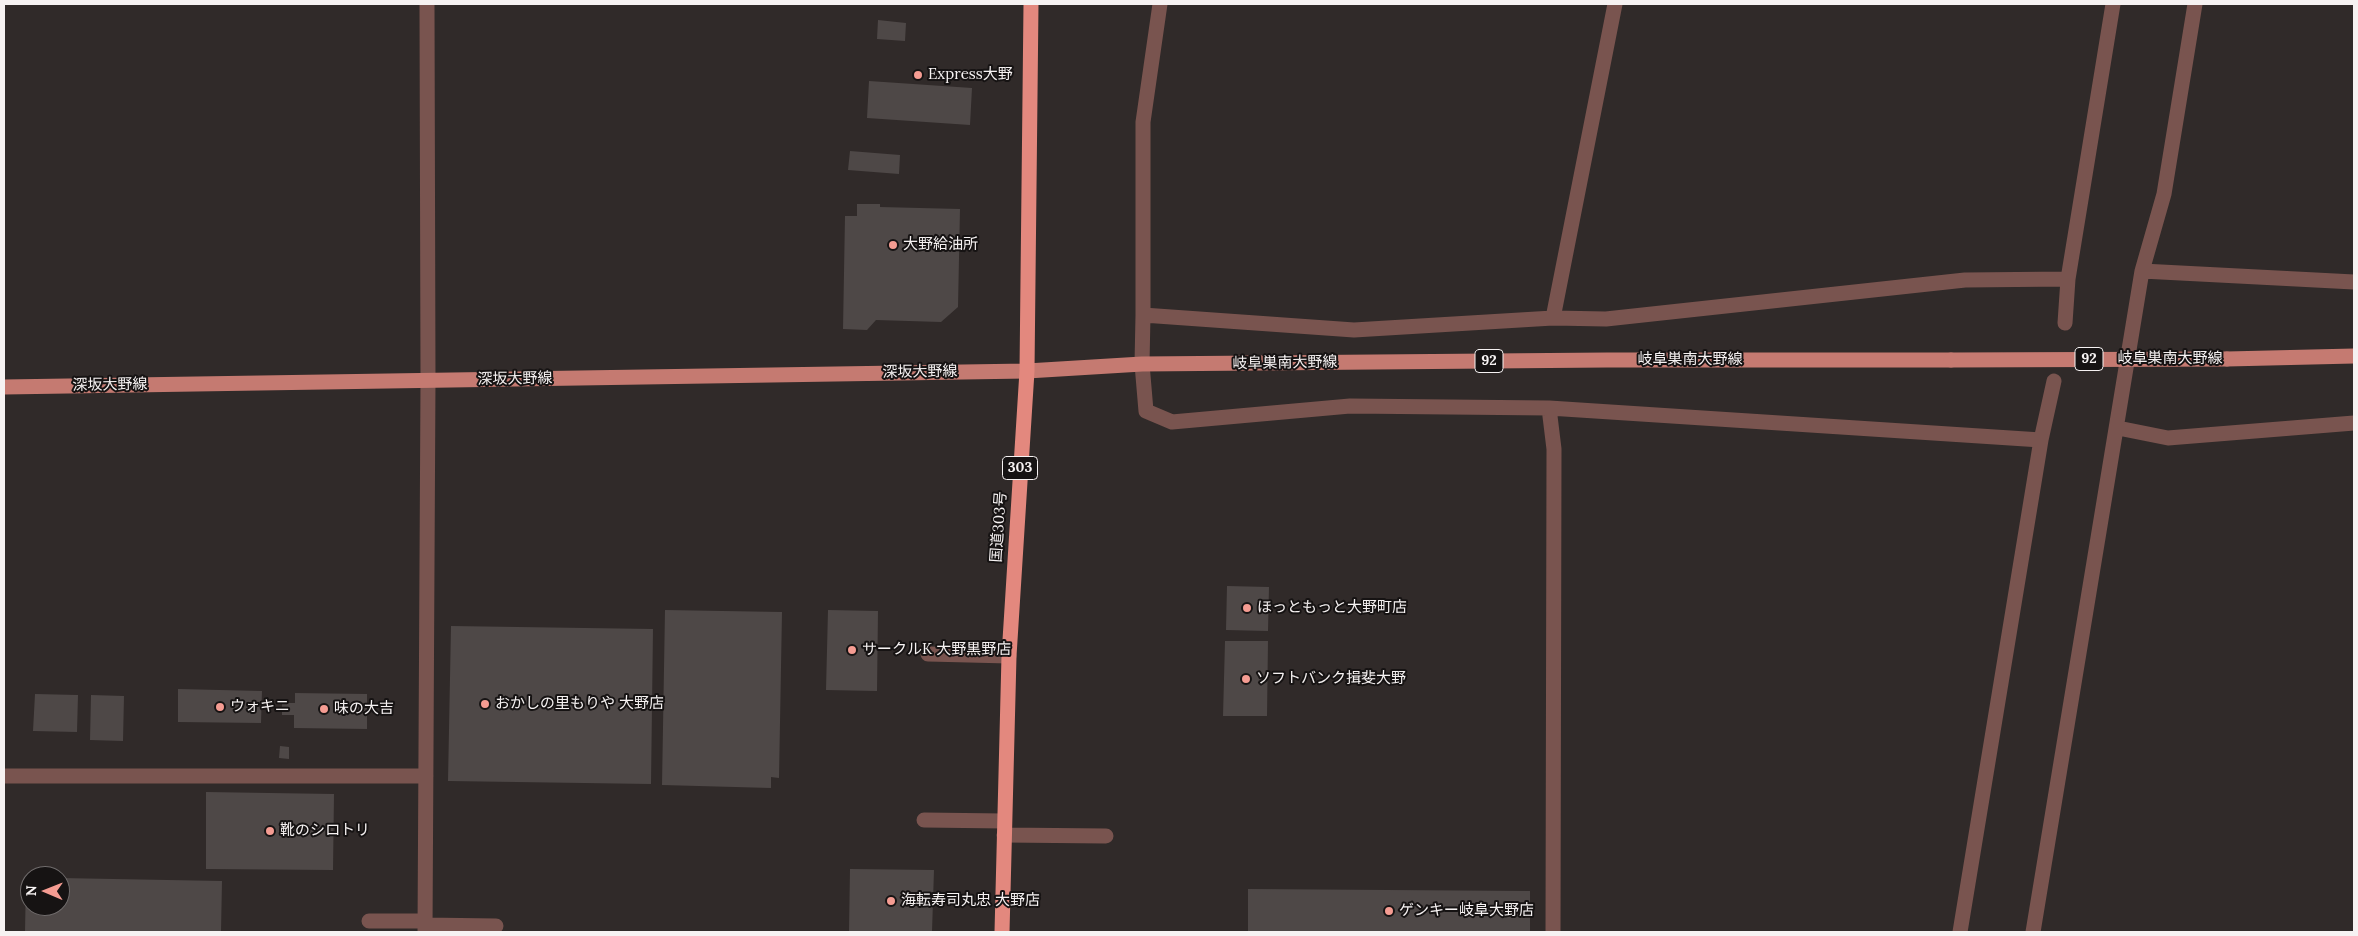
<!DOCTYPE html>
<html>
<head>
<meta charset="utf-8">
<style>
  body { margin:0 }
  #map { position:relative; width:2358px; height:936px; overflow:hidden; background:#302a29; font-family:Lora,serif }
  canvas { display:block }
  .frame { position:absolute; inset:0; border:5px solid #f6f2f2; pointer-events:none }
  .north { position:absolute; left:20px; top:866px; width:50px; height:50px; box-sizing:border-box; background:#161313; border:1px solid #706c6c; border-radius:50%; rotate:271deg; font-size:14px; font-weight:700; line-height:20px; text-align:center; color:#f6f2f2 }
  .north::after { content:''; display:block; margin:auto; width:18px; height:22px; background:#f59c92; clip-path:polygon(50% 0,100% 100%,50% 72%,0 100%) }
</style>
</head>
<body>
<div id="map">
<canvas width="2358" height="936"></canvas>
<div class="frame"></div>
<div class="north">N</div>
</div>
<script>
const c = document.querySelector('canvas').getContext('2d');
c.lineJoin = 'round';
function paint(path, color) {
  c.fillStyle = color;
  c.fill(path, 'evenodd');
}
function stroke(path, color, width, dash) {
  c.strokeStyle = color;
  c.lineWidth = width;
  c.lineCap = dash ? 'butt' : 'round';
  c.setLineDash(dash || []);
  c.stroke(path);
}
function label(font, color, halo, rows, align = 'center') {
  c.font = font + ' Lora,"Noto Sans JP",serif';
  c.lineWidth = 4;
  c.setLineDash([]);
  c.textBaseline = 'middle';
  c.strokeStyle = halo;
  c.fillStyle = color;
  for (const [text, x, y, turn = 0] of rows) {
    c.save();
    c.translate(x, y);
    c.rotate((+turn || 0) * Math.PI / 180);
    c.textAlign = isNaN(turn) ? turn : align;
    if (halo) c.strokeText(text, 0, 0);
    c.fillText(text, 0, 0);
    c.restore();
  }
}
paint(new Path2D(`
  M878,20l28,3 -1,18 -28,-2z
  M869,81l103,7 -2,37 -103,-7z
  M850,151l50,4 -1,19 -51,-4z
  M857,204h23v3l80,2 -2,98 -17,15 -65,-2 -9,10 -24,-1 2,-113h12z
  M1227,586l42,1 -1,44 -42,-1z
  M665,610l117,2 -3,166 -8,-1v11l-109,-3z
  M828,610l50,1 -1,80 -51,-1z
  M451,626l202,3 -2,155 -203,-3z
  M1225,641h43l-1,75h-44z
  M178,689l84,2 -1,32 -83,-1z
  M295,693l72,1v35l-73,-1v-13h-12v-12h13z
  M35,694l43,1 -1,37 -44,-1z
  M91,695l33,1 -1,45 -33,-1z
  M280,746l9,1v12l-10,-1z
  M206,792l128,2 -1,76 -127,-1z
  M850,869l84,1 -2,62h-83z
  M26,878h4v28h30v-28l162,3 -1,51h-196z
  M1248,889l282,2v41h-282z`), '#4e4847');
stroke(new Path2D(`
  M2142,271l212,11
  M1143,315v-193l17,-118
  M1553,318l62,-314
  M2065,323l3,-44 45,-275
  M1549,408l5,41 -1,483
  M2118,428l50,10 186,-15
  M2041,440l-492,-32 -199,-2 -178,16 -26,-11 -4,-47 1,-49 211,15 199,-12 53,1 359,-39 103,-1
  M928,654l81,2
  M4,776h422
  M924,820l80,1
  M1004,835l102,1
  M369,921h56
  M425,925l71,1
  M425,932l3,-552 -1,-376
  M1960,932l81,-492 13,-59
  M2033,932l109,-661 22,-77 31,-190`), '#79544f', 15);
stroke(new Path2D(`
  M2227,359l127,-3
  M4,387l1023,-16 115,-7 465,-4h344`), '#c57a71', 15);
stroke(new Path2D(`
  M1002,932l7,-276 18,-285 4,-367`), '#e3887e', 15);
stroke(new Path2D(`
  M1951,360l276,-1`), '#c57a71', 15);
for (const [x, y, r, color] of [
  [918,75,5,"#f59c92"],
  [893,245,5,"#f59c92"],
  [1247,608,5,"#f59c92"],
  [852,650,5,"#f59c92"],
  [1246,679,5,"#f59c92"],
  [485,704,5,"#f59c92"],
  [220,707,5,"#f59c92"],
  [324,709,5,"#f59c92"],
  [270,831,5,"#f59c92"],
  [891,901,5,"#f59c92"],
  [1389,911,5,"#f59c92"]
]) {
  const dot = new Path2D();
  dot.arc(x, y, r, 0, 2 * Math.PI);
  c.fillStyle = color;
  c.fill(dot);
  stroke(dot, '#161313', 2);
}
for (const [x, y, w] of [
  [2089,359,28],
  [1489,361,28],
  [1020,468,35]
]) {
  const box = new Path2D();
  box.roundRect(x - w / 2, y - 11.5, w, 23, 4);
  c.fillStyle = '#161313';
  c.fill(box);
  stroke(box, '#f6f2f2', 1);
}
label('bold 14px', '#f6f2f2', null, [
  ["92",2089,359],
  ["92",1489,361],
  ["303",1020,468]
]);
label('15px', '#f6f2f2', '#161313', [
  ["Express大野",928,75],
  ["大野給油所",903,245],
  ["ほっともっと大野町店",1257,608],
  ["サークルK 大野黒野店",862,650],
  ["ソフトバンク揖斐大野",1256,679],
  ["おかしの里もりや 大野店",495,704],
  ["ウォキニ",230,707],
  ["味の大吉",334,709],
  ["靴のシロトリ",280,831],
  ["海転寿司丸忠 大野店",901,901],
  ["ゲンキー岐阜大野店",1399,911]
], 'left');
label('15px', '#f6f2f2', '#161313', [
  ["岐阜巣南大野線",2170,359],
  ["岐阜巣南大野線",1690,360],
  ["岐阜巣南大野線",1285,363,-1],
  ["深坂大野線",920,372,-1],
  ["深坂大野線",515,379,-1],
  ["深坂大野線",110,385,-1],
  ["国道303号",999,527,-86]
]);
</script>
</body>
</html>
